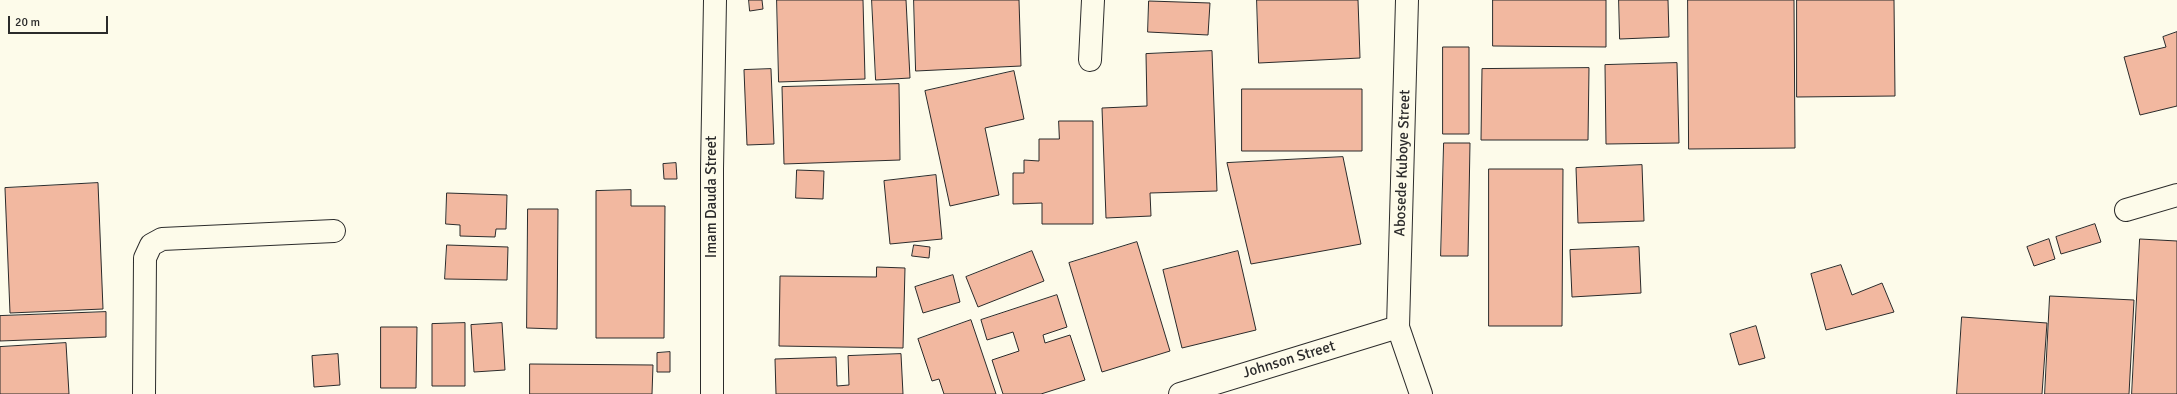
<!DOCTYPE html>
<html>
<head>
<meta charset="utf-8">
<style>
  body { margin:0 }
  #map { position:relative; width:2177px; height:394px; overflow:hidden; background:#fdfbea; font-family:Signika,sans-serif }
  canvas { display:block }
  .scale { position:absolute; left:8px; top:16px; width:100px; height:18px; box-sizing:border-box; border:2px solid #2b2b2b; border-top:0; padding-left:5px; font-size:12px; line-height:14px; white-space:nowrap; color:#2b2b2b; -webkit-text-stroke:3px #fdfbea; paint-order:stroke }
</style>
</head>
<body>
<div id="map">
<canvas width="2177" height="394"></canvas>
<div class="scale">20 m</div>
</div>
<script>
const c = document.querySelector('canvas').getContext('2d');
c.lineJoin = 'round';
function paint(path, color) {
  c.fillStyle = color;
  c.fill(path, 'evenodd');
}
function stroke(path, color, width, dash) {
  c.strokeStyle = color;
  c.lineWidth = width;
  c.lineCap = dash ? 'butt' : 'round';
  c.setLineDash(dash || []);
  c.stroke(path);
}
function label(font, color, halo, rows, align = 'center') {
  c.font = font + ' Signika,sans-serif';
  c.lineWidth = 3;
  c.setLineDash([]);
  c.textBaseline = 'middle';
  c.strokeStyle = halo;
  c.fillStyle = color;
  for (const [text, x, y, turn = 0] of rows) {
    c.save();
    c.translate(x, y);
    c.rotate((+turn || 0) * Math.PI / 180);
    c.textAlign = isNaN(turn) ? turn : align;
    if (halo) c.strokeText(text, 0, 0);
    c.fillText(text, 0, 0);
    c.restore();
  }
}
const building = new Path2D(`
  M749,0h13l1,9 -13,2z
  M777,0h86l2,79 -86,3z
  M872,0h34l4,78 -34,2z
  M914,0h105l2,66 -105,5z
  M1257,0h101l2,58 -101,5z
  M1493,0h113v47l-113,-1z
  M1619,0h49l1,37 -49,2z
  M1688,0h106l1,148 -106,1z
  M1797,0h97l1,96 -98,1z
  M1149,1l61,2 -2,32 -60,-3z
  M2177,32v74l-37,9 -16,-58 42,-10 -3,-10z
  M1443,47h26v87h-26z
  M1212,51l5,140 -67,2 1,23 -45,2 -4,-110 45,-2 -1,-52z
  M1677,63l2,80 -73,1 -1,-79z
  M1589,68l-1,72h-107l1,-71z
  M771,69l3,75 -27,1 -3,-75z
  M1014,71l10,48 -39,9 14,67 -49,11 -25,-115z
  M899,84l1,76 -116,4 -2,-77z
  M1242,89h120v62h-120z
  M1059,121h34v103h-51v-21l-29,1v-31h11v-13l15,1v-22h20z
  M1444,143h26l-2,113h-27z
  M1343,157l18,87 -110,20 -24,-101z
  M676,163l1,16h-13l-1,-15z
  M1642,165l2,56 -66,2 -2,-55z
  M1489,169h74l-1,157h-73z
  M797,170l27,1 -1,28 -27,-1z
  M936,175l6,64 -52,5 -6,-63z
  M98,183l5,126 -93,4 -5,-125z
  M631,190v16h34l-1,132h-68v-147z
  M447,193l60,2 -1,34h-10l-1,8 -35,-1v-11l-14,-1z
  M528,209h30l-1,120 -30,-1z
  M2095,224l6,18 -40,12 -5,-17z
  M2049,239l6,20 -21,7 -7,-19z
  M2140,239l37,2v153h-45z
  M1137,242l33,109 -68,21 -33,-109z
  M447,245l61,2 -1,33 -62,-1z
  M914,245l16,2 -1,11 -17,-2z
  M1639,247l2,46 -69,4 -2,-47z
  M1032,251l12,30 -66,26 -12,-30z
  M1238,251l18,79 -74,18 -19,-78z
  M1841,265l11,30 30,-12 12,29 -68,18 -15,-56z
  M877,267l28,1 -2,80 -124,-2 1,-70 96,1z
  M953,275l7,27 -37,11 -8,-26z
  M1057,295l10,32 -24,8 2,8 25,-8 15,45 -44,14h-38l-11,-34 27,-9 -6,-19 -26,8 -6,-20z
  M2050,296l84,4 -5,94h-84z
  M106,312v25l-106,4v-25z
  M1962,317l85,6 -5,71h-85z
  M971,320l25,74h-52l-5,-15 -7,2 -14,-42z
  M465,323v63h-33v-62z
  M502,323l3,47 -31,2 -3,-47z
  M1756,326l9,32 -26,7 -9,-31z
  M381,327h36l-1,61h-35z
  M66,343l3,51h-69v-47z
  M670,352v20h-13v-19z
  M338,354l2,31 -26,2 -2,-31z
  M901,354l2,40h-127l-1,-35 61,-2 1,29 12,-1 -1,-29z
  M530,364l123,1 -1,29h-122z`);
paint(building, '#f2b8a0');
stroke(building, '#2b2b2b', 1);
const minor = new Path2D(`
  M1407,0l-9,327 23,67
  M1090,60l3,-60
  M2126,210l51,-15
  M144,394l1,-136 6,-13 11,-6 172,-8
  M712,394v-225l3,-169
  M1180,394l218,-67`);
stroke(minor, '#2b2b2b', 24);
stroke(minor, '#fdfbea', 22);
label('15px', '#2b2b2b', '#fdfbea', [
  ["Abosede Kuboye Street",1403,163,-88],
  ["Imam Dauda Street",712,197,-90],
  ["Johnson Street",1289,360,-17]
]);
</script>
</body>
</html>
